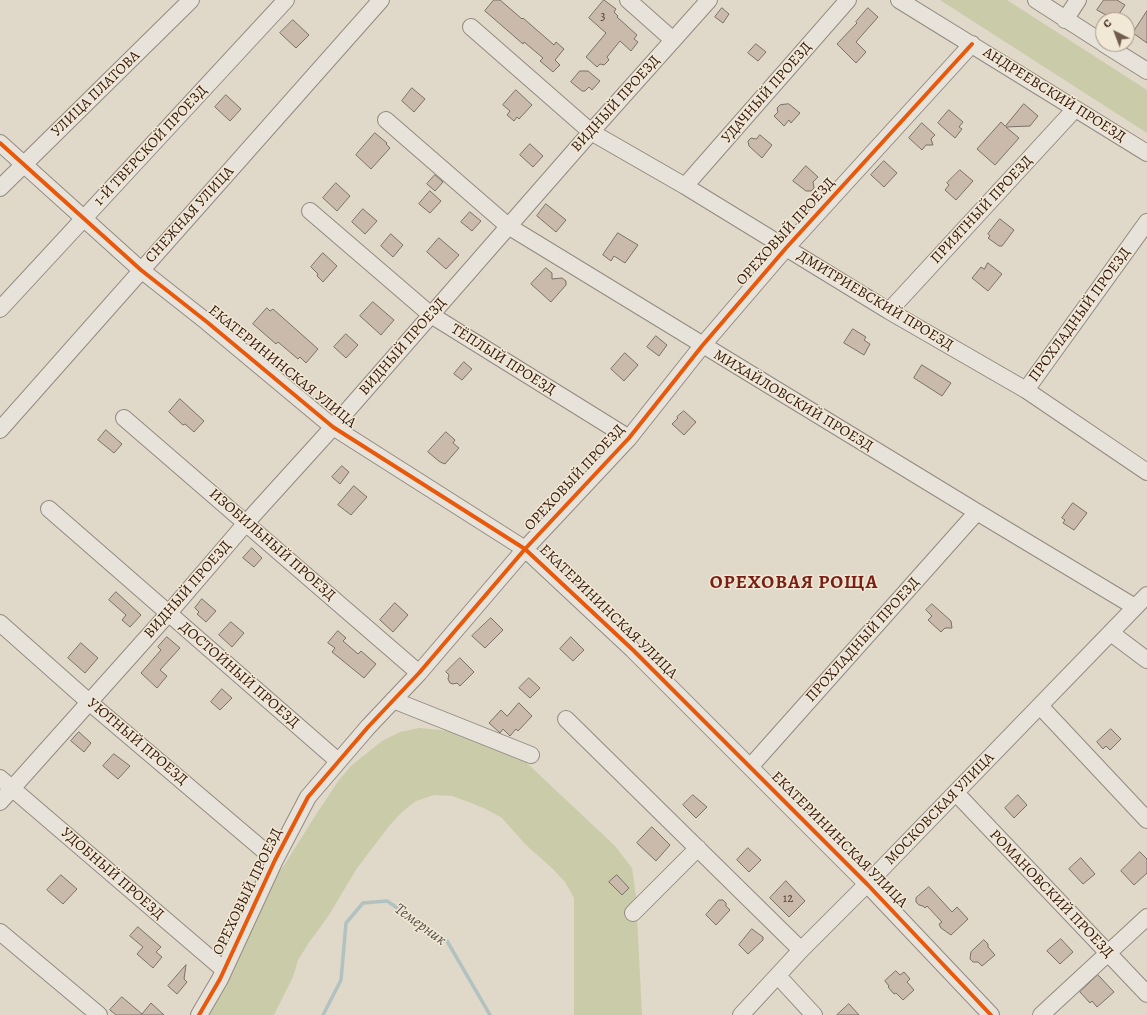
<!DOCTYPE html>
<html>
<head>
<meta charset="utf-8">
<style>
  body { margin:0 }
  #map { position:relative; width:1147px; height:1015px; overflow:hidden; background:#e0d8c8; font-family:Alegreya,serif }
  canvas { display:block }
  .north { position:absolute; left:1095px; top:12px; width:40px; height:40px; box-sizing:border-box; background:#f1e8d5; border:1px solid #a59484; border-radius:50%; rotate:318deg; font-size:11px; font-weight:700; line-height:16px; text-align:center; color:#33170b }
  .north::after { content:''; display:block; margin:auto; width:14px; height:18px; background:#705b4d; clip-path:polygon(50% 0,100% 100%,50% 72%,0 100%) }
</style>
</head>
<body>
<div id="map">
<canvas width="1147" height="1015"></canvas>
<div class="north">С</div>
</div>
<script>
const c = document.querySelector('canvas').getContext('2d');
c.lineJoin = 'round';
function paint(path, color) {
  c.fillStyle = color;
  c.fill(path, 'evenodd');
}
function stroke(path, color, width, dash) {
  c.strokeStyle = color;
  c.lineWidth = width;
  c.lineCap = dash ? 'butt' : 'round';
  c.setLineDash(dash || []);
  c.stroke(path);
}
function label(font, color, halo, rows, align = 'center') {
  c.font = font + ' Alegreya,serif';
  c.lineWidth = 3;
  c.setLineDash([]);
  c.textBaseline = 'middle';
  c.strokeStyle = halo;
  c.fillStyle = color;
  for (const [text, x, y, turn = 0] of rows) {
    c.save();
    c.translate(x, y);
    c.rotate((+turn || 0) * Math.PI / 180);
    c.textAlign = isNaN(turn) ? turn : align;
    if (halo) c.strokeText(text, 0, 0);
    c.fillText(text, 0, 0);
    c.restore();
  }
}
paint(new Path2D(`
  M940,0h67l140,90v43z
  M419,728l41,4 55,21 14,12 86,81 17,22 4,29 6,118h-68v-117l-9,-16 -12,-13 -27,-24 -24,-27 -16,-9 -17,-7 -17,-6 -18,-1 -18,6 -14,11 -12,13 -33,43 -28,47 -21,29 -10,16 -5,17 -19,38h-69l68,-136 12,-15 32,-51 22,-33 13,-15 30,-24 18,-9z`), '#cacba9');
stroke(new Path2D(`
  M323,1015l18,-35 5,-57 17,-20 24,-2 60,40 43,74`), '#b2c2c0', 3.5);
const building = new Path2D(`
  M494,0h6l22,19 1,-1 31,27 2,-3 8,7 -9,11 5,5 -7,7 -13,-11 3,-3 -19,-16 -1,2 -38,-33z
  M604,0l12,9 -2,3 4,4 -1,1 20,18 -3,4 4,3 -7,9 -11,-10 -13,16 2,3 -5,5 -4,-1 -3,3 -11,-10 20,-24 -17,-15z
  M1104,0h13l8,5 -10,15 -18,-10z
  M722,8l7,6 -6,9 -8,-6z
  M868,8l10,9 -22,25 10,10 -10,11 -19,-19 20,-21 -1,-1z
  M1147,11v32l-14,-10z
  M293,20l16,15 -13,13 -16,-15z
  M756,44l10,8 -8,9 -10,-8z
  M580,71h8l12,10 -8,9 -3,-3 -4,4h-3l-11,-9z
  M412,88l13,11 -11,13 -12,-11z
  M516,90l16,15 -13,14 -2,-2 -3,4 -7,-6 3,-4 -7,-6z
  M226,95l15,14 -11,12 -15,-14z
  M789,104l11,9 -9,10 -2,-3 -5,6 -10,-10 4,-4 -1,-4 3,-3z
  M1024,104l14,12 -8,10 -24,1 13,11 -24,27 -18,-16 24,-27 4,4z
  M949,110l14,12 -4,5 3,2 -7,9 -17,-15z
  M922,123l13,12 -4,4 2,6h-7l-4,5 -13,-12z
  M375,133l12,10 -1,1 4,4 -19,21 -15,-14z
  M760,135l12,10 -10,13 -13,-12 -1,-5 3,-3 5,1z
  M530,144l13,12 -10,11 -13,-12z
  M884,161l13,12 -13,14 -13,-12z
  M806,166l12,11 -5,5 1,6 -3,3h-5l-13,-10z
  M960,170l13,11 -17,19 -11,-10 4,-5 -2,-2z
  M435,175l8,7 -8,9 -8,-7z
  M336,183l14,13 -13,15 -14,-13z
  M430,191l11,10 -11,12 -11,-9z
  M546,204l20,16 -10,12 -19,-16z
  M363,209l14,12 -12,13 -13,-12z
  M470,212l11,9 -9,10 -11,-9z
  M1000,219l14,11 -12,16h-3l-11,-8 2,-2 -2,-2z
  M618,233l20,12 -13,18 -11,-7 -3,5 -8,-6z
  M391,234l12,11 -10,12 -12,-11z
  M439,238l20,17 -13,14 -19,-17z
  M323,253l14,13 -14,16 -6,-6 1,-2 -7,-7z
  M988,263l14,11 -14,17 -16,-13 9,-11 3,2z
  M546,268l6,5v6l10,-1 4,3v4l-15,17 -20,-18z
  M373,302l21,18 -13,15 -21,-19z
  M267,308l3,3 3,-2 45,40 -12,14 -6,-6 -2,2 -20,-17 -2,2 -23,-20z
  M853,329l13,8 -2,3 6,4 -6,11 -20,-12z
  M346,334l12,11 -12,13 -12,-11z
  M656,336l11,9 -8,11 -12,-9z
  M625,353l13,12 -14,16 -13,-12z
  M464,362l8,7 -10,11 -8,-6z
  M922,365l29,18 -9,13 -28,-18z
  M180,399l24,22 -10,11 -9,-8 -2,1 -14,-13z
  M684,411l12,11 -12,13 -12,-11 6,-6 -1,-1z
  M106,430l16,14 -8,9 -16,-13z
  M446,432l9,8 -2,3 6,5 -14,16 -5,-2 -12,-10z
  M342,466l7,6 -9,12 -8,-7z
  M354,486l13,11 -16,18 -13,-10z
  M1073,503l14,10 -13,17 -11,-7 2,-3 -3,-2z
  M252,548l10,10 -8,9 -11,-9z
  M116,592l25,23 -11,12 -8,-7 4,-5 -17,-15z
  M202,599l14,12 -10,11 -9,-8 2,-2 -4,-4z
  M395,603l13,12 -15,17 -13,-12z
  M932,604l19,17 1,7h-7l-4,4 -13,-12 4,-4 -6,-6z
  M491,618l12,12 -18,18 -13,-12z
  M231,622l13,11 -12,14 -13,-12z
  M338,631l8,7 -3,3 15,13 3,-3 15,13 -12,14 -32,-26 3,-4 -7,-5z
  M167,637l13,11 -20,22 7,6 -10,12 -16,-15 20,-23 -3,-3z
  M571,637l13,13 -11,11 -13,-12z
  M81,643l17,15 -13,15 -17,-15z
  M460,658l14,14 -14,14 -3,-3 -4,1 -3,-1 -2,-4 1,-4 -3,-3z
  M529,678l11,10 -10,10 -11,-10z
  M222,689l10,9 -12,12 -9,-8z
  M519,703l13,13 -14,15 -2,-2 -6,7 -7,-7 -3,4 -1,-1 -10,-9 12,-13 6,6z
  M1111,729l10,10 -11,11 -4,-4 -3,3 -6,-7z
  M79,732l12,11 -7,9 -13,-11z
  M114,754l16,12 -12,13 -15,-13z
  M693,795l14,12 -11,11 -13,-13z
  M1018,795l9,10 -13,13 -9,-10z
  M652,827l18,18 -14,16 -19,-18z
  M748,848l13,12 -12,12 -12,-12z
  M1140,852l7,7v14l-13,12 -13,-14z
  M1081,858l14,16 -12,10 -14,-15z
  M61,875l16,14 -14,15 -16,-14z
  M617,875l12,13 -7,7 -13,-13z
  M786,881l19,20 -16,16 -19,-19z
  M929,887l23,25 5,-5 11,12 -17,16 -10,-7 -2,-4 3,-2 -15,-16 -2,2 -2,-2 -4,-1 -3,-3v-4z
  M719,900h4l3,3v3l4,4 -14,15 -10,-10z
  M138,927l23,20 -5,5 6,5 -9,11 -16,-14 6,-7 -13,-11z
  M752,929l11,8v3l-15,14 -9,-9z
  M1061,939l12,13 -13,12 -13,-13z
  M984,940l4,4v3l7,8 -13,11 -4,-4h-5l-3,-3 1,-7z
  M186,965l-2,14 3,3 -10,12 -9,-8z
  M896,971l4,4 4,-3 6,7 -3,3 7,8 -11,10 -7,-7 -2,1 -6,-7 1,-1 -4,-5z
  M1098,975l16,17 -17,15 -5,-6 -2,2 -10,-11z
  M122,997l20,17 9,-11 13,12h-48l-6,-5z
  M849,1004l10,11h-22z`);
paint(building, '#c9baac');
stroke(building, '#7a7167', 1);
const minor = new Path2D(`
  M628,0l45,40
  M899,0l248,153
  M1036,0l67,43
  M1065,20l13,-20
  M471,27l120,105 94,54 204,125 137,79 121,82
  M1104,44l43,27
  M386,120l122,106 469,286 158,95
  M0,143l141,127 66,52 126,105 192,122 108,101 234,234 124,131
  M685,186l163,-186
  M0,188l191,-188
  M310,211l121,104 198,123
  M0,309l286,-309
  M889,311l186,-202
  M1026,390l121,-168
  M124,418l295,255
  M0,430l381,-430
  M49,509l289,252
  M0,623l89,79 186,158
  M1111,633l36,27
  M393,700l138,55
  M1040,706l107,114
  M566,719l235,231
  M750,767l227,-255
  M0,778l224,192
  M956,793l191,201
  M0,802l168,-188 78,-91 87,-96 258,-295 118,-132
  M633,913l65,-65
  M0,932l99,83
  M778,976l36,39
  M199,1015l21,-36 55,-119 33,-63 60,-70 51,-54 106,-124 104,-111 73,-92 84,-98 186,-204
  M741,1015l60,-65 66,-66 280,-289
  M1041,1015l106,-98`);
stroke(minor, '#938a80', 18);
stroke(minor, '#e7e3db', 16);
stroke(new Path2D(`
  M0,143l141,127 66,52 126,105 192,122 108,101 234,234 124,131
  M199,1015l21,-36 55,-119 33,-63 60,-70 51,-54 106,-124 104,-111 73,-92 84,-98 186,-204`), '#e8590c', 4);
label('13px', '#584033', null, [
  ["3",603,17],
  ["12",788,899]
]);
label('15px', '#33170b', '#f1e8d5', [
  ["УДАЧНЫЙ ПРОЕЗД",767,93,-49],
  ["УЛИЦА ПЛАТОВА",96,94,-44],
  ["АНДРЕЕВСКИЙ ПРОЕЗД",1054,95,32],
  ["ВИДНЫЙ ПРОЕЗД",616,104,-48],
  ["1-Й ТВЕРСКОЙ ПРОЕЗД",151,146,-47],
  ["ПРИЯТНЫЙ ПРОЕЗД",982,210,-47],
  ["СНЕЖНАЯ УЛИЦА",190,215,-48],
  ["ОРЕХОВЫЙ ПРОЕЗД",786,232,-48],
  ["ДМИТРИЕВСКИЙ ПРОЕЗД",875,301,31],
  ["ПРОХЛАДНЫЙ ПРОЕЗД",1080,315,-54],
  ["ВИДНЫЙ ПРОЕЗД",403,347,-49],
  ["ТЁПЛЫЙ ПРОЕЗД",503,360,32],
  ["ЕКАТЕРИНИНСКАЯ УЛИЦА",282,367,39],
  ["МИХАЙЛОВСКИЙ ПРОЕЗД",793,401,31],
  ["ОРЕХОВЫЙ ПРОЕЗД",575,478,-47],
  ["ИЗОБИЛЬНЫЙ ПРОЕЗД",272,545,41],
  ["ВИДНЫЙ ПРОЕЗД",188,590,-49],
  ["ЕКАТЕРИНИНСКАЯ УЛИЦА",608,612,44],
  ["ПРОХЛАДНЫЙ ПРОЕЗД",863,640,-48],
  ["ДОСТОЙНЫЙ ПРОЕЗД",239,675,41],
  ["УЮТНЫЙ ПРОЕЗД",137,742,40],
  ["МОСКОВСКАЯ УЛИЦА",940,809,-46],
  ["ЕКАТЕРИНИНСКАЯ УЛИЦА",839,840,45],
  ["УДОБНЫЙ ПРОЕЗД",112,874,41],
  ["ОРЕХОВЫЙ ПРОЕЗД",248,892,-64],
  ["РОМАНОВСКИЙ ПРОЕЗД",1051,894,46]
]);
label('italic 16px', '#584f49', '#f1e8d5', [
  ["Темерник",420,925,36]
]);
c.letterSpacing = '1px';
label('bold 19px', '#7a1f14', '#f1e8d5', [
  ["ОРЕХОВАЯ РОЩА",794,583]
]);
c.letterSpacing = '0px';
</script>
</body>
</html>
